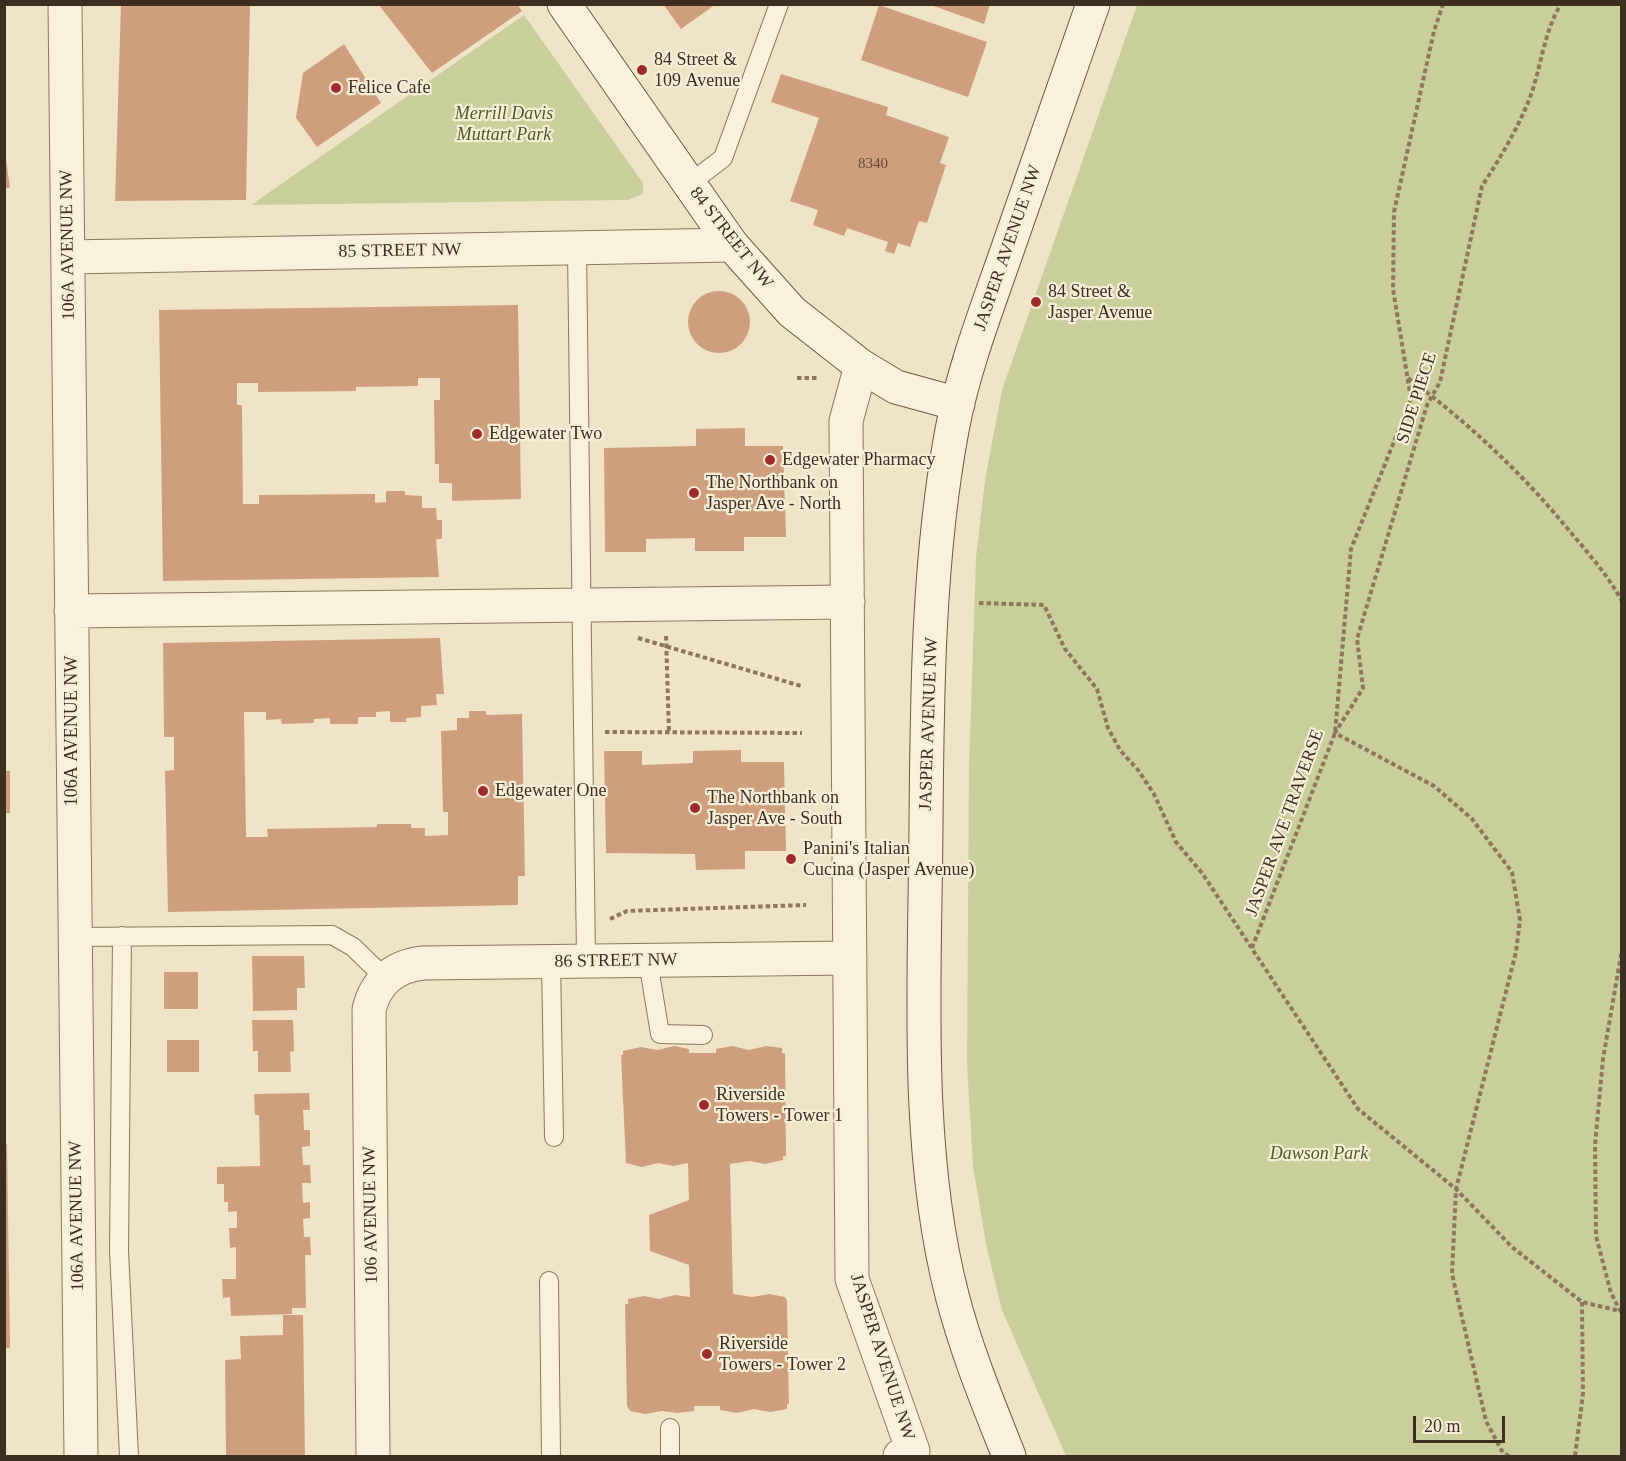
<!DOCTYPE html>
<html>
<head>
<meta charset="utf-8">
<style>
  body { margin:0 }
  #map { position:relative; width:1626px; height:1461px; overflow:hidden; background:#f0e4c8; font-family:Georgia,serif }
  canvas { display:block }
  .frame { position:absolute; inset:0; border:6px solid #3d2e20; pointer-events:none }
  .scale { position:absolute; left:1413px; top:1416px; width:92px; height:27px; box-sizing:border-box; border:3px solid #3d2e20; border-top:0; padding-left:8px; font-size:18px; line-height:21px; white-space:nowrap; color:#3d2e20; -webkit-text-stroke:4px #f7eed8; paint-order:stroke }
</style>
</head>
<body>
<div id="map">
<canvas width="1626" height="1461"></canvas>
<div class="frame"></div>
<div class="scale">20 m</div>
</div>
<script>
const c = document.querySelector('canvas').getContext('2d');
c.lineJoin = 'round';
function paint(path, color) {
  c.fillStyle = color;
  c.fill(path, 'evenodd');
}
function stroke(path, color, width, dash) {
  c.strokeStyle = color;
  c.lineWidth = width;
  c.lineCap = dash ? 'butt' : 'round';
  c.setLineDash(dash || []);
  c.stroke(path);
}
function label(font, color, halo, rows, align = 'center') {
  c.font = font + ' Georgia,serif';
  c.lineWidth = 4.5;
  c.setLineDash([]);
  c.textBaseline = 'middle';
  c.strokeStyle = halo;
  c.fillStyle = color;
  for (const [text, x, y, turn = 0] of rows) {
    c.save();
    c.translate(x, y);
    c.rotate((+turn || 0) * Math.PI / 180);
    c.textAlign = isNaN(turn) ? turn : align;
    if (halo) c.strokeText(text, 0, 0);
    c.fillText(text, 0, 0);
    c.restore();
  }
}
paint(new Path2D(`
  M1137,5h484v1451h-555l-64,-146 -15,-61 -14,-83 -6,-102 2,-297 7,-210 9,-77 17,-90z
  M524,15l119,168v11l-15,6 -377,5z`), '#c9cf9b');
paint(new Path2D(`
  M121,4h129l-4,196 -131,1z
  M378,4h139l5,7 -90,62z
  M663,4h53l-35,25z
  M928,4h62l-6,20z
  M879,5l108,37 -19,55 -107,-37z
  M344,44l37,59 -64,44 -21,-29 7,-45z
  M781,74l107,33 -2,8 63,22 -9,26 6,2 -19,58 -8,-2 -9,26 -12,-4 -4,11 -9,-3 3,-9 -41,-14 -3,8 -31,-11 5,-15 -28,-9 29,-83 -48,-16z
  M4,159h2l4,29h-6z
  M688 322a31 31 0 1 1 62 0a31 31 0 1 1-62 0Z
  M518,305l3,194 -69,2v-18h-13v-19h-4l-1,-64h6v-22h-22v8l-62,1v4l-98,1v-9h-21v22h5l1,99h16v-9l116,-1v9l11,-1v-11h19v4l17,1v12h14l1,12h5v19h-6l3,38 -276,4 -4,-271z
  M745,428v18h38l3,91h-42v14h-49v-13l-49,1v13h-41l-1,-104 92,-2v-17z
  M440,638l4,56h-8l1,11 -16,1v11l-15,1v4h-16v-11l-14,1v5h-18v7h-28v-6l-16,1v4l-32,1 -1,-5 -15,1v-8h-22l2,125h22l-1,-8 110,-2v-3h34v4h14v8l23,-1v-23h-5l-2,-81 16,-1v-12h12v-7h17v4l36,-1 3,162h-7v29l-350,7 -3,-141 9,-1v-33h-10l-1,-94z
  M741,750v12h43l2,89h-41v18l-49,1 -1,-16 -89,-1 -2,-102h38v14l51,-2v-12z
  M4,771h6v42h-6z
  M252,956h52l1,32h-8v22l-44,1z
  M164,972h34v37h-34z
  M252,1020h41l1,31 -4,1 1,20h-33v-21h-5z
  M167,1040h32v32h-32z
  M674,1046l15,3v4h27v-4l16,-3 17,4 17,-4 16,2v5h3l1,103h-3v4l-18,4 -15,-3 -20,3 3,130 19,3 17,-3 16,3 2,4 2,103h-2v5l-17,3 -16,-3 -17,4 -17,-3v-4h-26v5l-17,2 -15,-2 -17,3 -15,-3 -3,-5 -2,-102h3v-5l16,-3 15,3 16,-4 15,2 -1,-32 -39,-14 -1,-36 40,-15 -1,-37 -15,3 -15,-3 -16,4 -16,-4 -5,-108h2v-4l18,-4 16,3z
  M309,1093l1,17h-7l1,20h6v16l-8,1 1,18h7l1,18h-9l1,20 7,-1v16l-7,1 1,18h6l1,18h-6l1,53h-14v6l-61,2 -1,-19 -7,1 -1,-19h14v-32l-6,1 -1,-20h8v-17l-9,1v-10h-4v-18h-7v-17l43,-1 -1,-51h-4l-1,-21z
  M4,1144h3l3,204h-6z
  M283,1315h20l2,141h-79l-1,-96 16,-1 -1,-23 43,-1z`), '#cf9f7d');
const lane = new Path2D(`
  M689,184l34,-26 56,-154
  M577,248l9,713
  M122,936l-3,315 10,205
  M73,937l259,-2 21,12 33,32
  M551,961l3,176
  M648,961l12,73 43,1
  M549,1281l2,175
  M670,1428v28`);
const street = new Path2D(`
  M65,4l16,1452
  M68,257l664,-12
  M861,366l-15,55 6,858 61,172 -13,5
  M71,611l777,-9
  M373,1456l-4,-446c6,-28 26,-44 54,-47l427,-5`);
const secondary = new Path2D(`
  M564,4l168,241 60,67 69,54 35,21 62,17
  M1009,1456c-21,-53 -43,-106 -57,-161 -38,-147 -27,-319 -26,-470 1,-130 2,-266 26,-395 12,-64 36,-124 57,-185 28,-80 56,-160 84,-241`);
stroke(lane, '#8d765c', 20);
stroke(street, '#8d765c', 35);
stroke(secondary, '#6f573f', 35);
stroke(new Path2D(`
  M797,378h22
  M1408,378c62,46 116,97 164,156 18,21 36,42 50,67
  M979,603l65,2 21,44 32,40 11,39 12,22 18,20 16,24 22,48 26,31 156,236 98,80 56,58 70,55 38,9
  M666,636l3,97
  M638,638l163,48
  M605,732l197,1
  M610,919l17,-8 179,-6
  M1252,948l83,-215 16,-184 60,-150 -18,-110 1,-77 40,-181 9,-27
  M1621,1312l-10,-19 -15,-57 -1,-91 8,-86 19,-110
  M1509,1456l-6,-3 -17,-32 -34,-147 4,-85 60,-237 4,-32 -8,-48 -40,-53 -38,-33 -99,-53 28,-45 -6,-49 70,-234 13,-23 42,-196c17,-26 33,-53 45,-81 14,-32 15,-70 34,-101
  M1575,1456l8,-62 -1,-92`), '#8d765c', 4, [4.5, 3]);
stroke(lane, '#faf1dc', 18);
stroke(street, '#faf1dc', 33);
stroke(secondary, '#faf1dc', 33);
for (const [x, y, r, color] of [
  [642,70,6,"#9e2a2b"],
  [336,88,6,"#9e2a2b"],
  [1036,302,6,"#9e2a2b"],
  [477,434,6,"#9e2a2b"],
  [770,460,6,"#9e2a2b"],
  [694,493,6,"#9e2a2b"],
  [483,791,6,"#9e2a2b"],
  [695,808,6,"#9e2a2b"],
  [791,859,6,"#9e2a2b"],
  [704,1105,6,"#9e2a2b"],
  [707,1354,6,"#9e2a2b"]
]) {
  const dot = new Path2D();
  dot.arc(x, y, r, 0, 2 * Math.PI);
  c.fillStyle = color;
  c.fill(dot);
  stroke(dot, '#f7eed8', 2);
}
label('15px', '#624a37', null, [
  ["8340",873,164]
]);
label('18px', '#3d2e20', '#f7eed8', [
  ["84 Street &",654,60],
  ["109 Avenue",654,81],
  ["Felice Cafe",348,88],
  ["84 Street &",1048,292],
  ["Jasper Avenue",1048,313],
  ["Edgewater Two",489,434],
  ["Edgewater Pharmacy",782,460],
  ["The Northbank on",706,483],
  ["Jasper Ave - North",706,504],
  ["Edgewater One",495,791],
  ["The Northbank on",707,798],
  ["Jasper Ave - South",707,819],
  ["Panini's Italian",803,849],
  ["Cucina (Jasper Avenue)",803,870],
  ["Riverside",716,1095],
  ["Towers - Tower 1",716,1116],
  ["Riverside",719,1344],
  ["Towers - Tower 2",719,1365]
], 'left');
label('italic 18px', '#4d5a26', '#f7eed8', [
  ["Merrill Davis",504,114],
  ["Muttart Park",504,135],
  ["Dawson Park",1319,1154]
]);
label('18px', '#3d2e20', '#f7eed8', [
  ["84 STREET NW",731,238,52],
  ["106A AVENUE NW",68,245,-91],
  ["JASPER AVENUE NW",1008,248,-71],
  ["85 STREET NW",400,251,-1],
  ["SIDE PIECE",1417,398,-72],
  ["JASPER AVENUE NW",929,724,-88],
  ["106A AVENUE NW",72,731,-90],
  ["JASPER AVE TRAVERSE",1285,823,-70],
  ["86 STREET NW",616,961,-1],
  ["106 AVENUE NW",371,1215,-91],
  ["106A AVENUE NW",77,1216,-91],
  ["JASPER AVENUE NW",882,1357,72]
]);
</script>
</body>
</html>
